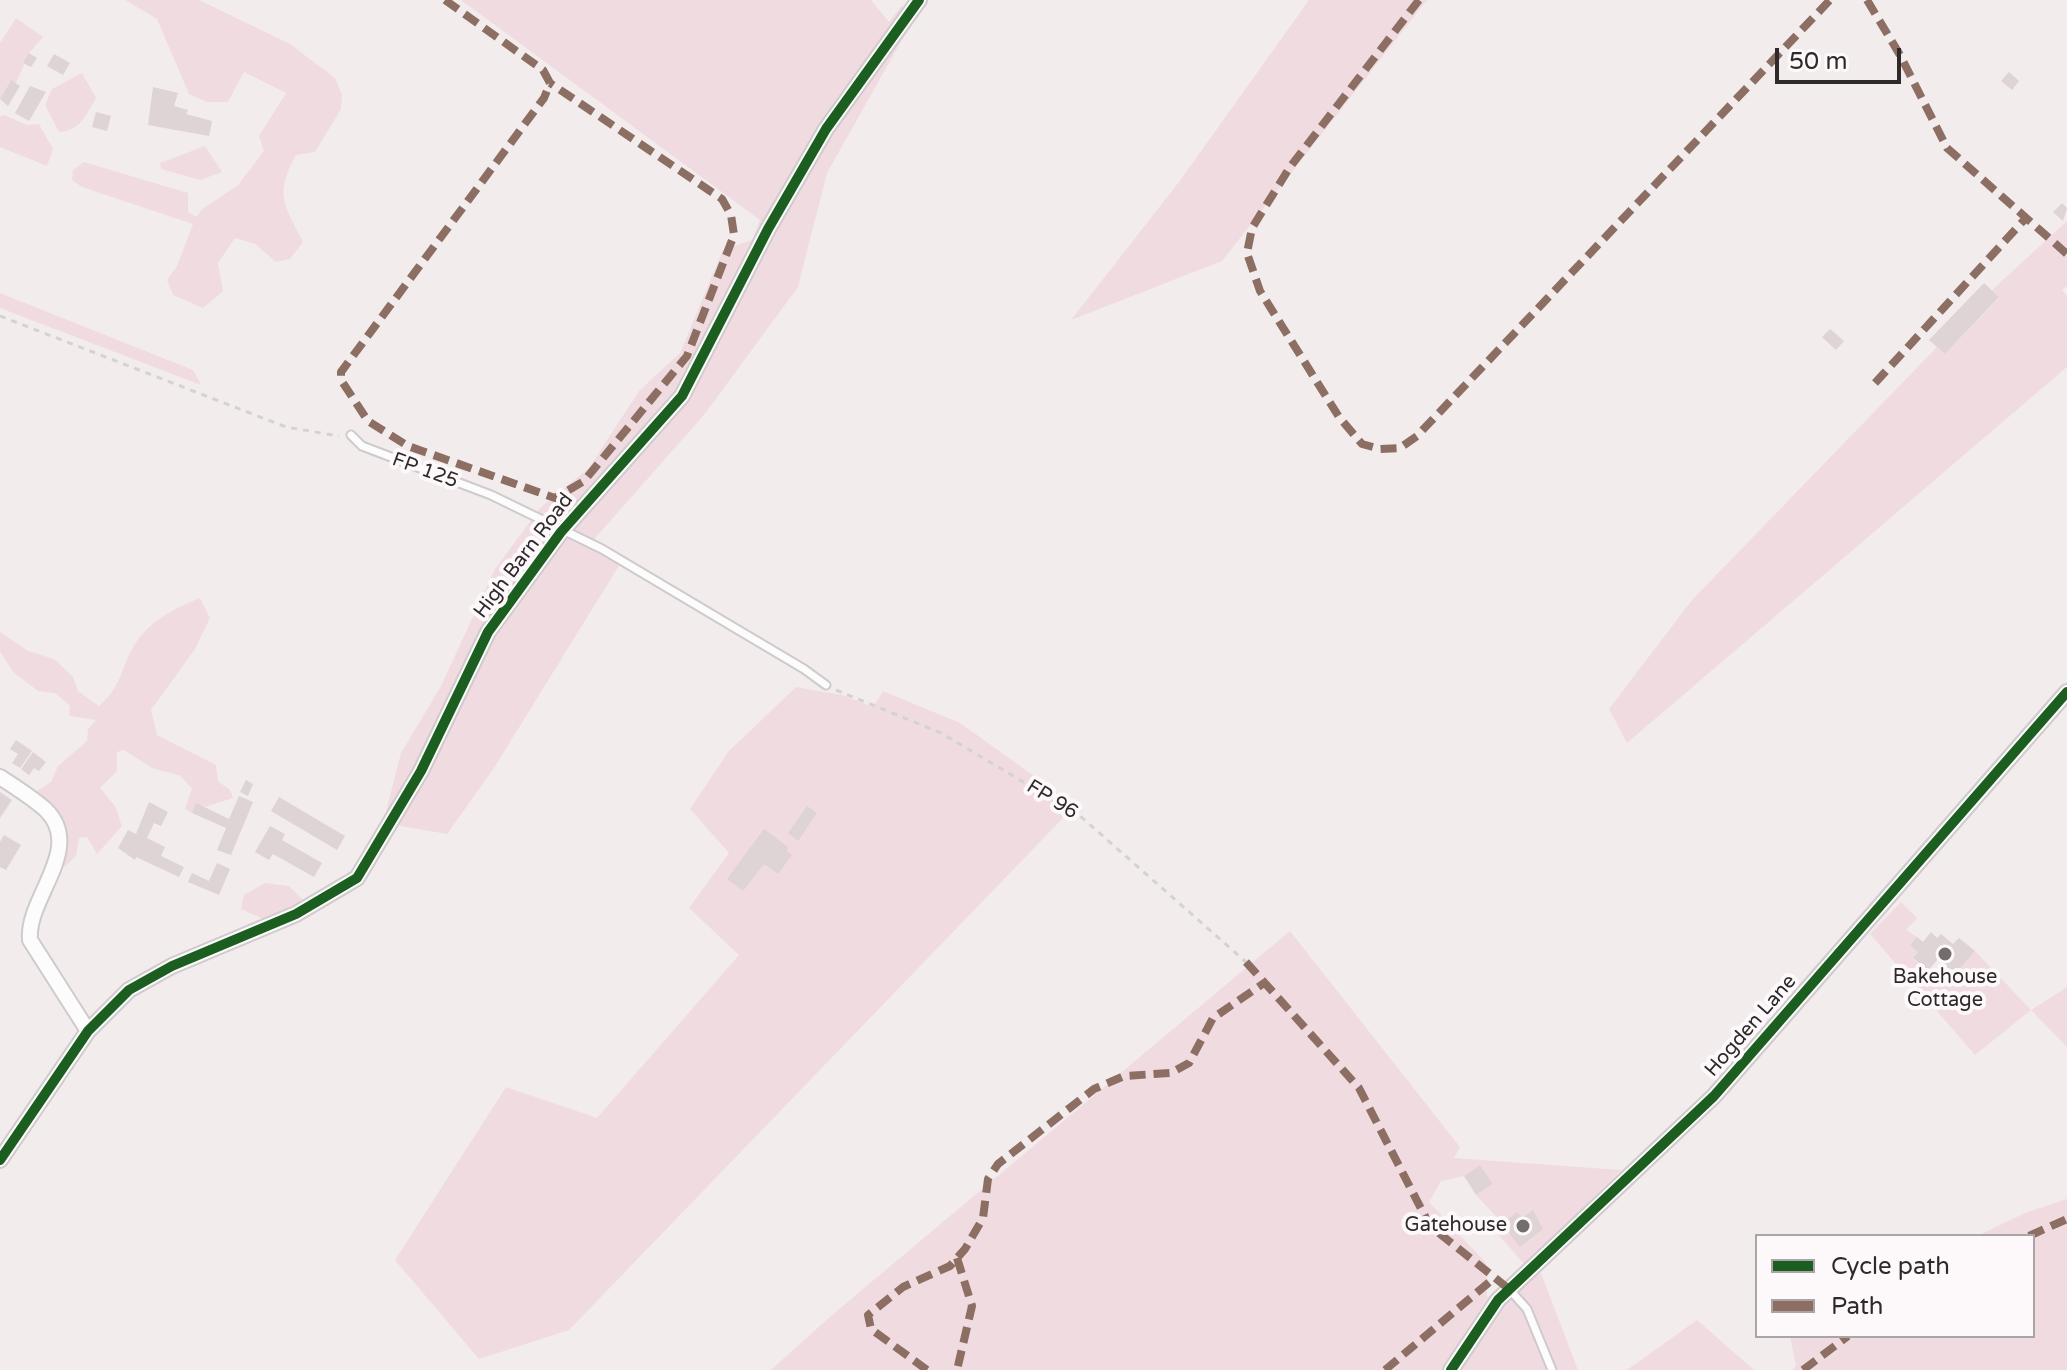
<!DOCTYPE html>
<html>
<head>
<meta charset="utf-8">
<style>
  body { margin:0 }
  #map { position:relative; width:2067px; height:1370px; overflow:hidden; background:#f2eced; font-family:"Varela Round",sans-serif }
  canvas { display:block }
  .legend { position:absolute; left:1755px; top:1234px; width:280px; height:104px; box-sizing:border-box; background:#fdf8f9; border:2px solid #aaa5a6; margin:0; padding:10px 14px; list-style:none; font-size:24px; color:#2e292a }
  .legend li { display:flex; align-items:center; gap:16px; height:40px }
  .legend b { width:40px; border:2px solid #aaa5a6 }
  .scale { position:absolute; left:1775px; top:48px; width:126px; height:36px; box-sizing:border-box; border:4px solid #2e292a; border-top:0; padding-left:10px; font-size:24px; line-height:28px; white-space:nowrap; color:#2e292a; -webkit-text-stroke:6px #fdf8f9; paint-order:stroke }
</style>
</head>
<body>
<div id="map">
<canvas width="2067" height="1370"></canvas>
<ul class="legend">
<li><b style="height:10px;background:#1b5e20"></b>Cycle path</li>
<li><b style="height:10px;background:#8d6e63"></b>Path</li>
</ul>
<div class="scale">50 m</div>
</div>
<script>
const c = document.querySelector('canvas').getContext('2d');
c.lineJoin = 'round';
function paint(path, color) {
  c.fillStyle = color;
  c.fill(path, 'evenodd');
}
function stroke(path, color, width, dash) {
  c.strokeStyle = color;
  c.lineWidth = width;
  c.lineCap = dash ? 'butt' : 'round';
  c.setLineDash(dash || []);
  c.stroke(path);
}
function label(font, color, halo, rows, align = 'center') {
  c.font = font + ' "Varela Round",sans-serif';
  c.lineWidth = 8;
  c.setLineDash([]);
  c.textBaseline = 'middle';
  c.strokeStyle = halo;
  c.fillStyle = color;
  for (const [text, x, y, turn = 0] of rows) {
    c.save();
    c.translate(x, y);
    c.rotate((+turn || 0) * Math.PI / 180);
    c.textAlign = isNaN(turn) ? turn : align;
    if (halo) c.strokeText(text, 0, 0);
    c.fillText(text, 0, 0);
    c.restore();
  }
}
paint(new Path2D(`
  M125,0h74l91,44 45,34 7,17 -1,14 -26,43 -19,3c-22,40 -12,49 7,87l-13,17 -14,3 -21,-18 -20,-6 -17,25 5,28 -20,17 -30,-13 -6,-15 10,-14 16,-42 -111,-37 -10,-7 1,-10 11,-8 104,31v19l9,5 4,-7 37,-25 26,-34 -5,-15 27,-43 -42,-21 -16,30h-21l-18,-8 -32,-75z
  M461,0h410l18,22 12,-16 15,9 -89,158 -29,114 -94,128 -108,122 -6,11 30,16 -126,204 -47,66 -46,-8 -16,-11 16,-62 40,-67 54,-117 45,-61 49,-40 50,-77 41,-38 43,-103 29,-10 8,-20z
  M1309,0h118l-205,261 -151,59 108,-138z
  M16,18l27,19 -14,16 -13,30 -6,-2 -10,18v-56z
  M82,73l14,25c-10,17 -16,33 -37,34l-14,-27 7,-16z
  M4,115l23,10 12,-1 14,25 -6,17 -47,-19v-31z
  M205,146l17,26 -22,8 -39,-11 -1,-6z
  M2067,221v65l-5,4 5,6v71l-440,376 -18,-34 83,-109 245,-253 8,7 54,-56 -7,-8z
  M0,293l193,77 8,15 -201,-77z
  M200,598l10,20 -15,31 -44,61 6,25 59,30 2,16 12,9 3,8 -28,9 -9,-3 -4,9 -7,-4 7,-20 -11,-13 -29,-8 -28,-18 -7,2v19l-17,17 15,18 7,20 -25,28 -10,-17 -8,1 -3,18 -12,11 -5,-1 5,-18 -25,-48 -1,-10 13,-8 7,-16 29,-25 1,-12 8,-9 -27,-4 1,-10 -15,-13 -17,-2 -25,-19 -13,-20v-20l28,19 26,8 19,18 5,14 21,15c21,-19 20,-31 32,-55 14,-28 42,-42 69,-53z
  M796,687l46,8 31,12 10,-16 77,32 123,88 -20,7 -494,512 -90,29 -84,-99 111,-173 91,31 142,-163 -50,-47 40,-55 -39,-44 39,-58z
  M265,883l24,3 15,15 -41,18 -22,-10 3,-14z
  M1901,902l16,16 -11,12 11,7 -7,8 8,7 -5,7 32,27 30,-35 56,59 36,-23v60l-36,-37 -56,45 -105,-121z
  M1290,931l170,216 -6,11 167,12 -96,95 -28,-32 5,-10 -26,-28 17,-11 -13,-19 -16,11 -23,5 -12,21 57,61 1,34 54,-24 37,97h-807l61,-55z
  M2067,1199v171h-275l4,-4 -6,-30h243v-100h-56l48,-23z
  M1697,1320l57,50h-127z`), '#f0dce0');
paint(new Path2D(`
  M29,53l8,5 -6,9 -8,-4z
  M54,54l16,9 -7,12 -16,-9z
  M2009,72l10,9 -7,9 -11,-9z
  M11,80l9,6 -12,20 -8,-7z
  M30,86l16,6 -17,29 -14,-8z
  M153,87l25,6 -4,13 14,4 -2,4 26,7 -3,15 -61,-11z
  M96,112l15,4 -4,15 -15,-4z
  M2062,203l5,5 -4,13 -10,-9z
  M1984,283l15,14 -54,57 -16,-14z
  M1830,329l14,12 -8,9 -14,-13z
  M16,740l16,11 -12,17 -8,-5 6,-9 -8,-5z
  M33,752l13,10 -7,9 -5,-3 -5,7 -8,-6z
  M246,780l7,4 -5,12 -8,-4z
  M0,792l12,8 -12,18z
  M239,796l14,6 -22,53 -14,-5 9,-22 -34,-15 4,-10 33,16z
  M279,797l66,39 -8,14 -66,-39z
  M149,802l19,10 -7,14 -7,-3 -7,15 18,9 -4,9 23,11 -5,10 -43,-20 -1,3 -17,-12 10,-18 8,4z
  M807,806l10,7 -19,28 -10,-8z
  M270,826l15,8 -3,6 40,23 -8,14 -41,-23 -4,6 -14,-8z
  M764,829l24,18 -1,4 5,4 -14,19 -14,-10 -21,27 -16,-12z
  M4,835l17,10 -15,25 -6,-3v-25z
  M217,863l13,6 -11,26 -31,-13 4,-9 17,8z
  M1931,932l6,6 4,-4 12,10 6,-6 16,13 -23,27 -12,-11 6,-8 -5,-4 -13,16 -15,-13 5,-6 -8,-7 7,-8 6,5z
  M1480,1165l13,19 -17,11 -12,-19z
  M1533,1210l10,19 -23,18 -18,-23 15,-12 5,6z`), '#ded3d5');
const service = new Path2D(`
  M351,435l11,11 129,49 111,54 202,120 22,16
  M1509,1289l18,20 25,61`);
const minor = new Path2D(`
  M0,777c15,10 33,21 46,33 39,39 -20,88 -16,130l58,91
  M0,1160l88,-129 41,-41 43,-24 124,-52 61,-36 64,-107 67,-139 73,-100 121,-136 86,-167 58,-100 93,-129
  M1451,1370l47,-70 216,-204 353,-404`);
stroke(service, '#cfcacb', 11);
stroke(minor, '#cfcacb', 18);
stroke(new Path2D(`
  M0,316l286,111 53,9
  M836,690l105,43 138,82 167,147`), '#d4d2d3', 3, [6, 6]);
stroke(service, '#fdfcfc', 7);
stroke(minor, '#fdfcfc', 14);
stroke(new Path2D(`
  M445,0l98,70 7,13 -6,15 -203,274v8l27,41 40,25 147,52 29,-17 103,-125 47,-121 -3,-20 -9,-16 -172,-116
  M1419,0l-129,167 -38,61 -5,25 13,38 79,126 23,27 18,5 20,-1 17,-12 413,-436
  M1867,0l33,55 47,93 120,106
  M1875,383l150,-164
  M1246,962l113,126 71,138 79,63
  M2029,1236l38,-17
  M957,1258l15,48 -15,64
  M927,1370l-56,-41 -3,-14 35,-28 47,-21 15,-17 18,-31 5,-39 10,-15 96,-75 30,-13 47,-3 18,-10 24,-45 54,-37
  M1385,1370l108,-91
  M1803,1370l45,-34`), '#8d6e63', 8, [16, 8]);
stroke(new Path2D(`
  M0,1160l88,-129 41,-41 43,-24 124,-52 61,-36 64,-107 67,-139 73,-100 121,-136 86,-167 58,-100 93,-129
  M1451,1370l47,-70 216,-204 353,-404`), '#1b5e20', 10);
for (const [x, y, r, color] of [
  [1945,954,8,"#736d6e"],
  [1523,1226,8,"#736d6e"]
]) {
  const dot = new Path2D();
  dot.arc(x, y, r, 0, 2 * Math.PI);
  c.fillStyle = color;
  c.fill(dot);
  stroke(dot, '#fdf8f9', 3);
}
label('20px', '#2e292a', '#fdf8f9', [
  ["FP 125",425,471,20],
  ["High Barn Road",524,556,-53],
  ["FP 96",1052,800,32],
  ["Hogden Lane",1751,1026,-49]
]);
label('20px', '#2e292a', '#fdf8f9', [
  ["Bakehouse",1945,978],
  ["Cottage",1945,1001],
  ["Gatehouse",1507,1226,"right"]
]);
</script>
</body>
</html>
